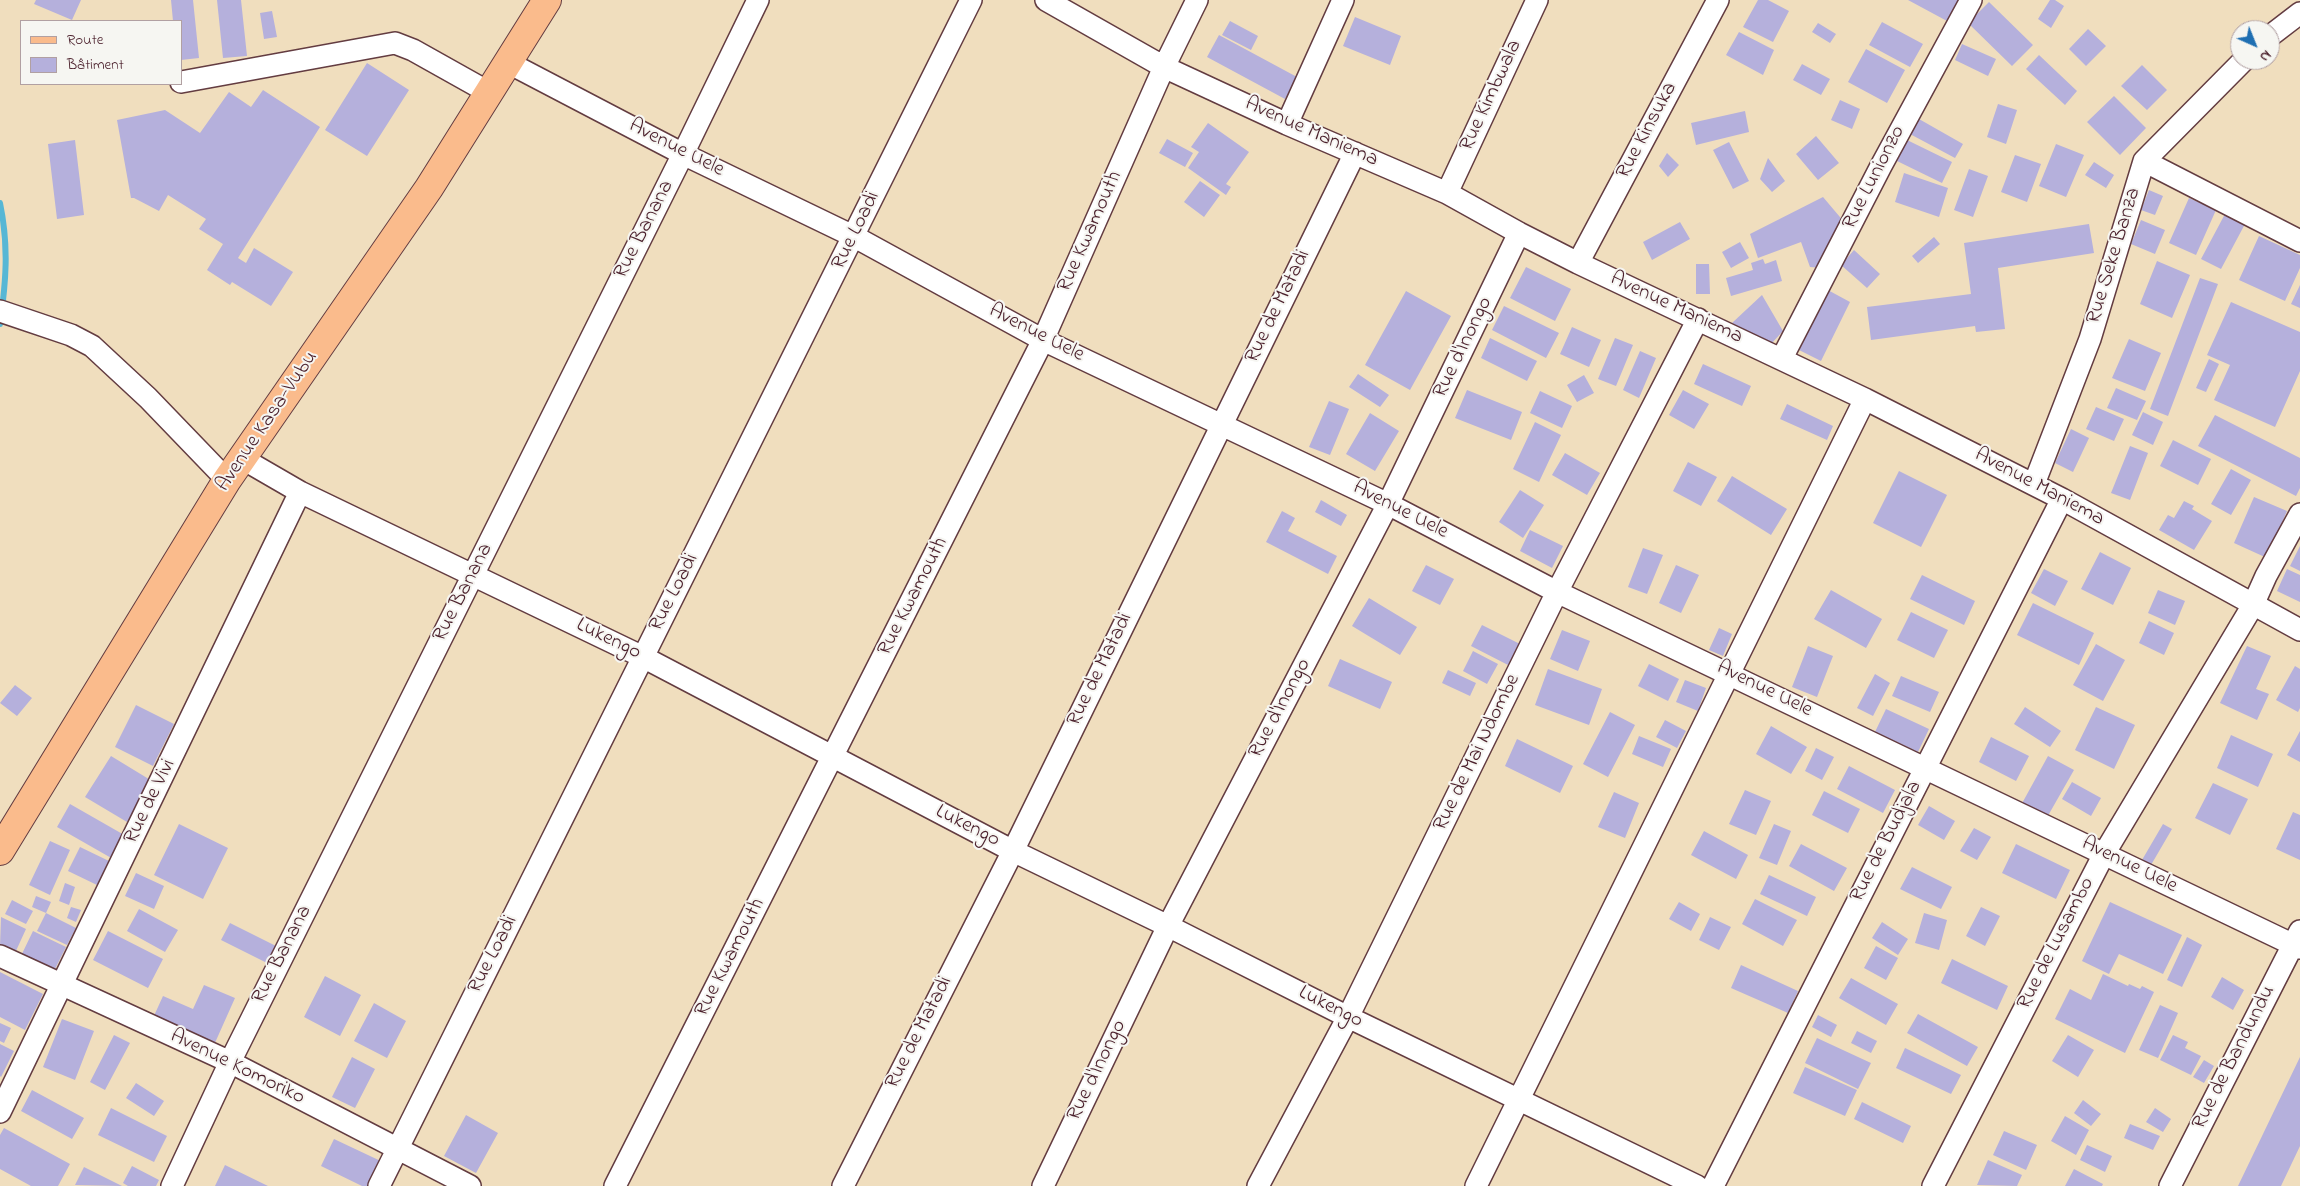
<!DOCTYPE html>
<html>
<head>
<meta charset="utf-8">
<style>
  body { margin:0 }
  #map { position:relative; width:2300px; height:1186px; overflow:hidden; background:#f0debe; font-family:"Indie Flower",sans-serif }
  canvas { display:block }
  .legend { position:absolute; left:20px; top:20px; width:162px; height:65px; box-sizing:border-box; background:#f6f6f2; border:1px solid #b1a0a2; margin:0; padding:6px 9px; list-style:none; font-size:15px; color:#4a1f2b }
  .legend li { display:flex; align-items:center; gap:10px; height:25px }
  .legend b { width:25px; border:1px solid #b1a0a2 }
  .north { position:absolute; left:2230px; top:20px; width:50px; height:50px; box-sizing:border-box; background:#f6f6f2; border:1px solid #b1a0a2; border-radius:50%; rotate:136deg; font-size:14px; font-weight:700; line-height:20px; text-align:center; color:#4a1f2b }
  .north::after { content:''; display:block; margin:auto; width:18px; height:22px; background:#1f6fb2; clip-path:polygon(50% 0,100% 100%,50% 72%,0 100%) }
</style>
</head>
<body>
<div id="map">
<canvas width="2300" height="1186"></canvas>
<ul class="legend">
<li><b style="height:6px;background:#fabb8c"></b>Route</li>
<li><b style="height:14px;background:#b5b0dc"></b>Bâtiment</li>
</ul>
<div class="north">N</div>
</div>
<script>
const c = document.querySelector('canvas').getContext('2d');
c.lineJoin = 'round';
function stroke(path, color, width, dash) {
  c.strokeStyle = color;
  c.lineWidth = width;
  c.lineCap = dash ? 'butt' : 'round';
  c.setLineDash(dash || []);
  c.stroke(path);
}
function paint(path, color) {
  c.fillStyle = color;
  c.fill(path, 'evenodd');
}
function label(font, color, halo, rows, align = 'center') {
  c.font = font + ' "Indie Flower",sans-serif';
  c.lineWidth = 4;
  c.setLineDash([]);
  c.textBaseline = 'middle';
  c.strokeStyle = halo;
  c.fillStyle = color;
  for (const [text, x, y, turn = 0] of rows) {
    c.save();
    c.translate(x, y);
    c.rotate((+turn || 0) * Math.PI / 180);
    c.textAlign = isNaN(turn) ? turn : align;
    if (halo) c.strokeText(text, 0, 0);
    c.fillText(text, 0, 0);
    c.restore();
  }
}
stroke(new Path2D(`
  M0,203c9,43 6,79 0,121`), '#57b7d5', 6);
paint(new Path2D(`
  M36,0h45l-9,20 -38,-16z
  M171,0h22l6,58 -18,2v-39h-8z
  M217,0h24l6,56 -24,2z
  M1758,0h10l21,11 -16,31 -30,-15z
  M1908,0h50l-11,21z
  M2050,0h5l9,6 -13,22 -13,-9z
  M1989,2l44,43 -21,21 -44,-43z
  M272,11l5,26 -13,2 -4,-26z
  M1355,17l46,19 -11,29 -47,-19z
  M1230,21l28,15 -7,14 -29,-15z
  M1882,22l41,22 -13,23 -41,-22z
  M1818,23l18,11 -6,9 -18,-11z
  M2088,29l18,17 -20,20 -17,-17z
  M1739,32l35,18 -11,25 -37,-20z
  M1219,35l78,42 -12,22 -78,-42z
  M1962,44l34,15 -8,17 -33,-16z
  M1866,49l39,21 -18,33 -39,-21z
  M2039,55l38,36 -12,14 -39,-36z
  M367,63l42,27 -42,66 -42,-26z
  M1802,64l28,15 -9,16 -28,-15z
  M2142,65l25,25 -20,20 -26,-24z
  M263,90l57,37 -82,131 8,5 8,-15 39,24 -22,34 -39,-24 -2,3 -23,-15 16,-26 -24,-15 7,-10 -38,-24 -9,16 -25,-13h-3l-14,-78 48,-10 35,23 29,-41 22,15z
  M2114,96l32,32 -26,27 -33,-33z
  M1840,100l20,9 -8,20 -21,-9z
  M1998,104l19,6 -11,34 -19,-7z
  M1745,111l4,21 -53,13 -5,-22z
  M1919,119l44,25 -8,14 -45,-24z
  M1208,123l41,29 -23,32 5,3 -5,8 -38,-27 11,-16 -8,-5z
  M1816,136l23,27 -21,17 -22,-26z
  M1167,139l26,14 -8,14 -26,-14z
  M75,140l9,75 -27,4 -9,-75z
  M1907,140l45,22 -10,21 -45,-22z
  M1729,142l20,39 -16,8 -20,-39z
  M2056,144l28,11 -18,42 -27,-11z
  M1667,153l12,12 -11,12 -9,-11z
  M2015,155l26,9 -14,38 -26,-10z
  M1768,158l17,23 -13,11 -12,-13z
  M2094,162l20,13 -8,13 -21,-13z
  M1969,169l19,7 -15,41 -19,-7z
  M1904,173l44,15 -9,29 -44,-15z
  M1200,181l20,14 -16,22 -20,-15z
  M2149,190l14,6 -8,19 -14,-5z
  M1823,197l22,26 -22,45 -13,-1 -9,-25 -43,16 -8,-24z
  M2189,198l27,12 -20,45 -27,-12z
  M2225,214l20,10 -24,45 -20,-10z
  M2141,220l24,10 -10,24 -24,-10z
  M1680,222l10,17 -38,21 -9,-18z
  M2089,224l5,29 -96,15 7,61 -29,3 -1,-6 -104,14 -4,-33 104,-13 -7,-51z
  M2259,236l41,19v13l-15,33 -46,-21z
  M1934,237l6,7 -22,19 -6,-7z
  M1740,242l9,16 -18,10 -9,-16z
  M1854,250l26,24 -13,14 -26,-23z
  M1763,259l2,5 11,-4 6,21 -51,15 -5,-18 27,-8 -2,-7z
  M2157,261l33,14 -18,43 -32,-14z
  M1696,264h13l1,30h-14z
  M1526,267l45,22 -16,32 -45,-23z
  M2200,278l18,6 -50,132 -18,-7z
  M2300,285v23l-9,-4z
  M1826,289l24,13 -29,59 -24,-12z
  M1406,291l45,25 -41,74 -45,-25z
  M1762,295l21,36 -12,13 -39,-21z
  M2231,302l69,30v39l-25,56 -61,-27 16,-35 -23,-10z
  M1504,306l55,27 -13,25 -54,-28z
  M1572,327l29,13 -12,27 -29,-13z
  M1490,338l47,23 -10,20 -46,-23z
  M1615,338l18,7 -17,41 -18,-7z
  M2129,339l32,14 -16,38 -33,-13z
  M1640,351l16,7 -17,40 -16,-8z
  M2209,359l10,5 -13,28 -10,-4z
  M1703,364l48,22 -9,20 -48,-22z
  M1358,374l31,21 -9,12 -31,-20z
  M1584,375l10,18 -17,9 -10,-17z
  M2116,388l30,13 -9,19 -30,-12z
  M1467,390l55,22 -11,28 -56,-22z
  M1683,390l26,14 -15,25 -25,-14z
  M1540,391l32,15 -10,22 -32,-15z
  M1329,401l20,8 -19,46 -21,-8z
  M1787,404l46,22 -6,14 -47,-21z
  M2096,407l28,12 -10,22 -28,-12z
  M2143,412l20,10 -10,23 -21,-10z
  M1370,413l29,18 -24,40 -29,-17z
  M2215,415l85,43v30l-4,8 -98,-50z
  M1535,422l26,13 -22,47 -26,-13z
  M2071,429l18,9 -16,34 -18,-9z
  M2173,440l38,19 -13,26 -38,-19z
  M2130,446l18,7 -18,47 -19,-7z
  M1565,453l35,20 -13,22 -35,-20z
  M1688,462l29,15 -16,29 -28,-15z
  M2231,469l20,11 -20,35 -20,-11z
  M1899,471l48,24 -26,52 -48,-24z
  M1732,476l55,33 -16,26 -54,-34z
  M1520,490l24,15 -21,33 -24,-16z
  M2254,497l33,14 -20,47 -33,-15z
  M1321,500l26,15 -6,11 -26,-14z
  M2184,501l10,5 -2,3 20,12 -18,29 -35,-20 9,-15 6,3z
  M1282,511l13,7 -7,13 49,25 -9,18 -62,-32z
  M1530,530l33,16 -11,22 -32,-17z
  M2300,546v25l-10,-5z
  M1643,548l20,7 -16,39 -19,-7z
  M2100,552l31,16 -18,37 -32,-16z
  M1426,565l28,14 -14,26 -28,-14z
  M1676,565l23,10 -18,38 -22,-10z
  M2044,569l24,12 -13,25 -24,-13z
  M2287,569l13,6v27l-23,-11z
  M1922,575l53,26 -11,24 -54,-26z
  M1831,590l51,29 -16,29 -52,-29z
  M2158,590l27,11 -10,24 -27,-12z
  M1369,598l48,29 -17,28 -48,-29z
  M2033,603l61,30 -15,32 -62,-30z
  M1911,612l37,18 -14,28 -37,-18z
  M2149,621l25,12 -10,22 -25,-12z
  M1482,625l38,19 -12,21 -37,-19z
  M1719,628l13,6 -9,22 -14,-6z
  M1562,630l28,11 -12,30 -28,-12z
  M2096,644l29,16 -22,41 -30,-16z
  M1808,646l25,10 -16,41 -25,-10z
  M2247,646l24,10 -15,33 13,5 -12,26 -37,-17z
  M1473,651l25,13 -11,20 -24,-13z
  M1340,659l52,23 -12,27 -52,-23z
  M1649,664l30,15 -11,22 -30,-15z
  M2295,666l5,3v39l-2,4 -22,-12z
  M1548,669l54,20 -13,36 -54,-20z
  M1448,670l28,13 -6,13 -28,-13z
  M1875,674l15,9 -17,33 -16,-8z
  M1901,676l38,16 -9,20 -38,-16z
  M1685,680l21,8 -8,23 -22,-9z
  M15,685l17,13 -15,18 -17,-13z
  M136,705l38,19 -21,42 -38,-19z
  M2025,707l36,24 -11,16 -36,-23z
  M2096,707l39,18 -21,44 -39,-19z
  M1886,709l43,20 -11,23 -43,-20z
  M1610,712l25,13 -27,52 -25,-13z
  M1665,720l21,11 -9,17 -21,-11z
  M1771,726l36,21 -16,27 -35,-20z
  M2300,731v31l-13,-7z
  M2231,735l42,19 -15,33 -41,-19z
  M1639,736l32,13 -8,18 -31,-13z
  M1991,737l38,19 -13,25 -37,-19z
  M1517,739l56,27 -13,27 -55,-27z
  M1816,748l18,9 -12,23 -17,-9z
  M111,756l41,25 -25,41 -42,-25z
  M2048,756l26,14 -29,51 -25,-14z
  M1849,766l46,24 -12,23 -46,-24z
  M2072,782l29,16 -10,18 -29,-17z
  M2213,783l35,16 -18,36 -35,-17z
  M1745,790l26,11 -15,34 -27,-11z
  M1824,791l36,18 -12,24 -36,-18z
  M1614,792l25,11 -14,35 -27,-11z
  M70,804l56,32 -13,23 -56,-32z
  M1929,806l26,15 -11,19 -26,-15z
  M2293,812l7,3v45l-24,-11z
  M179,824l49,24 -25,51 -49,-24z
  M1774,824l17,7 -14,34 -18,-7z
  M2163,824l9,5 -21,36 -9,-5z
  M1974,828l17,9 -14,23 -17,-9z
  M1704,831l44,24 -12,24 -45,-24z
  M50,841l20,9 -20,45 -21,-10z
  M1801,844l46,24 -13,23 -45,-25z
  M2016,844l54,26 -14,29 -54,-26z
  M80,847l29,14 -12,24 -29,-14z
  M1912,867l40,20 -11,22 -41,-20z
  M136,873l28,13 -10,23 -29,-13z
  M1769,875l47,22 -9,19 -47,-22z
  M65,883l10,4 -6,18 -10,-4z
  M36,896l15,6 -5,11 -14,-6z
  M1755,899l42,21 -14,26 -41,-22z
  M12,900l21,11 -7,13 -21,-10z
  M1679,902l21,12 -9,17 -22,-12z
  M2110,902l72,33 -19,39 -44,-20 -10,20 -27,-13z
  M71,907l10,3 -5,12 -9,-4z
  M1981,907l19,9 -15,30 -19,-10z
  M139,909l39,21 -13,22 -38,-21z
  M46,913l30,15 -9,17 -30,-14z
  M1924,913l23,7 -8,30 -24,-7z
  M1,917l25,12 -11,24 -15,-7z
  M1710,917l21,10 -12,23 -20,-10z
  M1882,922l26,17 -10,16 -26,-17z
  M230,923l48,24 -9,17 -48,-24z
  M33,931l33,16 -14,28 -33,-15z
  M108,931l55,28 -15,29 -55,-28z
  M2187,937l15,8 -20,42 -15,-7z
  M1876,946l22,12 -12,22 -22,-12z
  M1952,959l56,27 -11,24 -56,-27z
  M1741,965l57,26 -10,22 -57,-25z
  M0,972l43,22 -18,36 -25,-13z
  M2103,974l25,12 1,-2 11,5 2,-3 12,6 -29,61 -70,-34 15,-30 21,11z
  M325,976l36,19 -21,41 -36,-19z
  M2222,977l22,13 -11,20 -22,-13z
  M1851,978l47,26 -12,21 -47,-27z
  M204,985l31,13 -21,47 -61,-27 10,-22 30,13z
  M374,1003l32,18 -19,37 -33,-17z
  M2160,1005l18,8 -20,45 -19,-8z
  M1918,1014l60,33 -11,19 -60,-33z
  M1818,1015l19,10 -6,12 -19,-10z
  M62,1019l32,12 -19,49 -32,-13z
  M0,1023l11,5 -7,15 -4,-2z
  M1857,1031l20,10 -6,12 -20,-10z
  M114,1035l16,8 -25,47 -15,-8z
  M2068,1035l26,15 -16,27 -26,-16z
  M2173,1035l15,7 -3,6 16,8 -10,19 -31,-15z
  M1817,1038l54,25 -13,26 -53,-26z
  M0,1044l14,7 -13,26 -1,-1z
  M1905,1048l56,27 -10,19 -55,-26z
  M352,1057l23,12 -20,39 -23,-11z
  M2300,1057v89l-19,40h-43z
  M2204,1060l10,6 -10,17 -11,-6z
  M1805,1067l52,23 -12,26 -52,-23z
  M136,1083l28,18 -10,15 -28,-18z
  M32,1090l52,28 -12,21 -51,-28z
  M2083,1100l18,14 -10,12 -17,-13z
  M1862,1102l49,24 -8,17 -49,-24z
  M111,1108l56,28 -13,26 -56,-27z
  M2155,1108l16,11 -8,13 -17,-10z
  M466,1115l32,18 -22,40 -32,-17z
  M2065,1116l24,14 -13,25 -25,-14z
  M2130,1124l30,12 -7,14 -29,-12z
  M4,1128l66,36 -12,22h-27l-31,-17v-34z
  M2004,1131l33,14 -11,25 -33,-15z
  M334,1139l53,25 -11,22h-14l-41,-20z
  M2087,1145l25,11 -7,16 -25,-12z
  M1988,1160l34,15 -5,11 -40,-1z
  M225,1165l43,21h-53z
  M132,1166l27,14 -3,6h-28l-5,-3z
  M84,1167l38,19 -47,-1z
  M2074,1169l29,15 -1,2h-37z`), '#b5b0dc');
const minor = new Path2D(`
  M1046,0l118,67 123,57 160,69 72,40 59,30 287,136 197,100 238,131
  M2270,36l30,-23
  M507,62l176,92 172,83 188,103 345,164 169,88 743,356
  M181,82l214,-39 18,7 75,42
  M1287,124l56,-124
  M2144,161l156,80
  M1447,193l90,-193
  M1578,263l140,-263
  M0,311l71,24 21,11 56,52 79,82
  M1782,358l99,-192 90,-166
  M243,459l57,33 343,165 370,194 155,75 180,91 349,169
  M2034,484l56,-145 54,-178 100,-101
  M0,956l230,106 240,124
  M0,1112l300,-620
  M172,1186l58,-124 453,-908 75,-154
  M379,1186l592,-1186
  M615,1186l428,-846 121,-273 33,-67
  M843,1186l170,-335 342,-698
  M1043,1186l125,-260 220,-422 131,-271
  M1258,1186l90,-169 209,-425 141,-273
  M1476,1186l389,-787
  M1713,1186l349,-687
  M1933,1186l171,-332 149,-249 13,-29 34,-62
  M2170,1186l130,-255`);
const major = new Path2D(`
  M0,851l227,-371 202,-292 118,-188`);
stroke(minor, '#633c41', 24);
stroke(major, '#633c41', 30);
stroke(minor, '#fff', 21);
stroke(major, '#fabb8c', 28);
label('21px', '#4a1f2b', '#f6f6f2', [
  ["Rue Kimbwala",1492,96,-65],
  ["Rue Kinsuka",1648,131,-62],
  ["Avenue Maniema",1311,133,24],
  ["Avenue Uele",676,149,27],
  ["Rue Lunionzo",1875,178,-63],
  ["Rue Banana",645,230,-63],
  ["Rue Loadi",857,231,-64],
  ["Rue Kwamouth",1091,232,-66],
  ["Rue Seke Banza",2115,256,-73],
  ["Rue de Matadi",1279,307,-64],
  ["Avenue Maniema",1676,309,25],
  ["Avenue Uele",1036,334,27],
  ["Rue d'Inongo",1464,348,-64],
  ["Avenue Kasa-Vubu",268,422,-56],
  ["Avenue Maniema",2039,488,28],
  ["Avenue Uele",1400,511,27],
  ["Rue Banana",464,593,-63],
  ["Rue Loadi",675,593,-63],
  ["Rue Kwamouth",914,597,-63],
  ["Lukengo",608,640,26],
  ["Rue de Matadi",1101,670,-64],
  ["Avenue Uele",1764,690,26],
  ["Rue d'Inongo",1281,709,-62],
  ["Rue de Mai Ndombe",1478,753,-64],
  ["Rue de Vivi",151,802,-64],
  ["Lukengo",967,827,27],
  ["Rue de Budjala",1887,842,-63],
  ["Avenue Uele",2129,866,26],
  ["Rue de Lusambo",2057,944,-63],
  ["Rue Banana",283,955,-63],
  ["Rue Loadi",494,955,-63],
  ["Rue Kwamouth",731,958,-63],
  ["Lukengo",1330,1008,27],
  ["Rue de Matadi",920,1033,-63],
  ["Rue de Bandundu",2235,1058,-63],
  ["Avenue Komoriko",237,1068,26],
  ["Rue d'Inongo",1098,1071,-64]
]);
</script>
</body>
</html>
